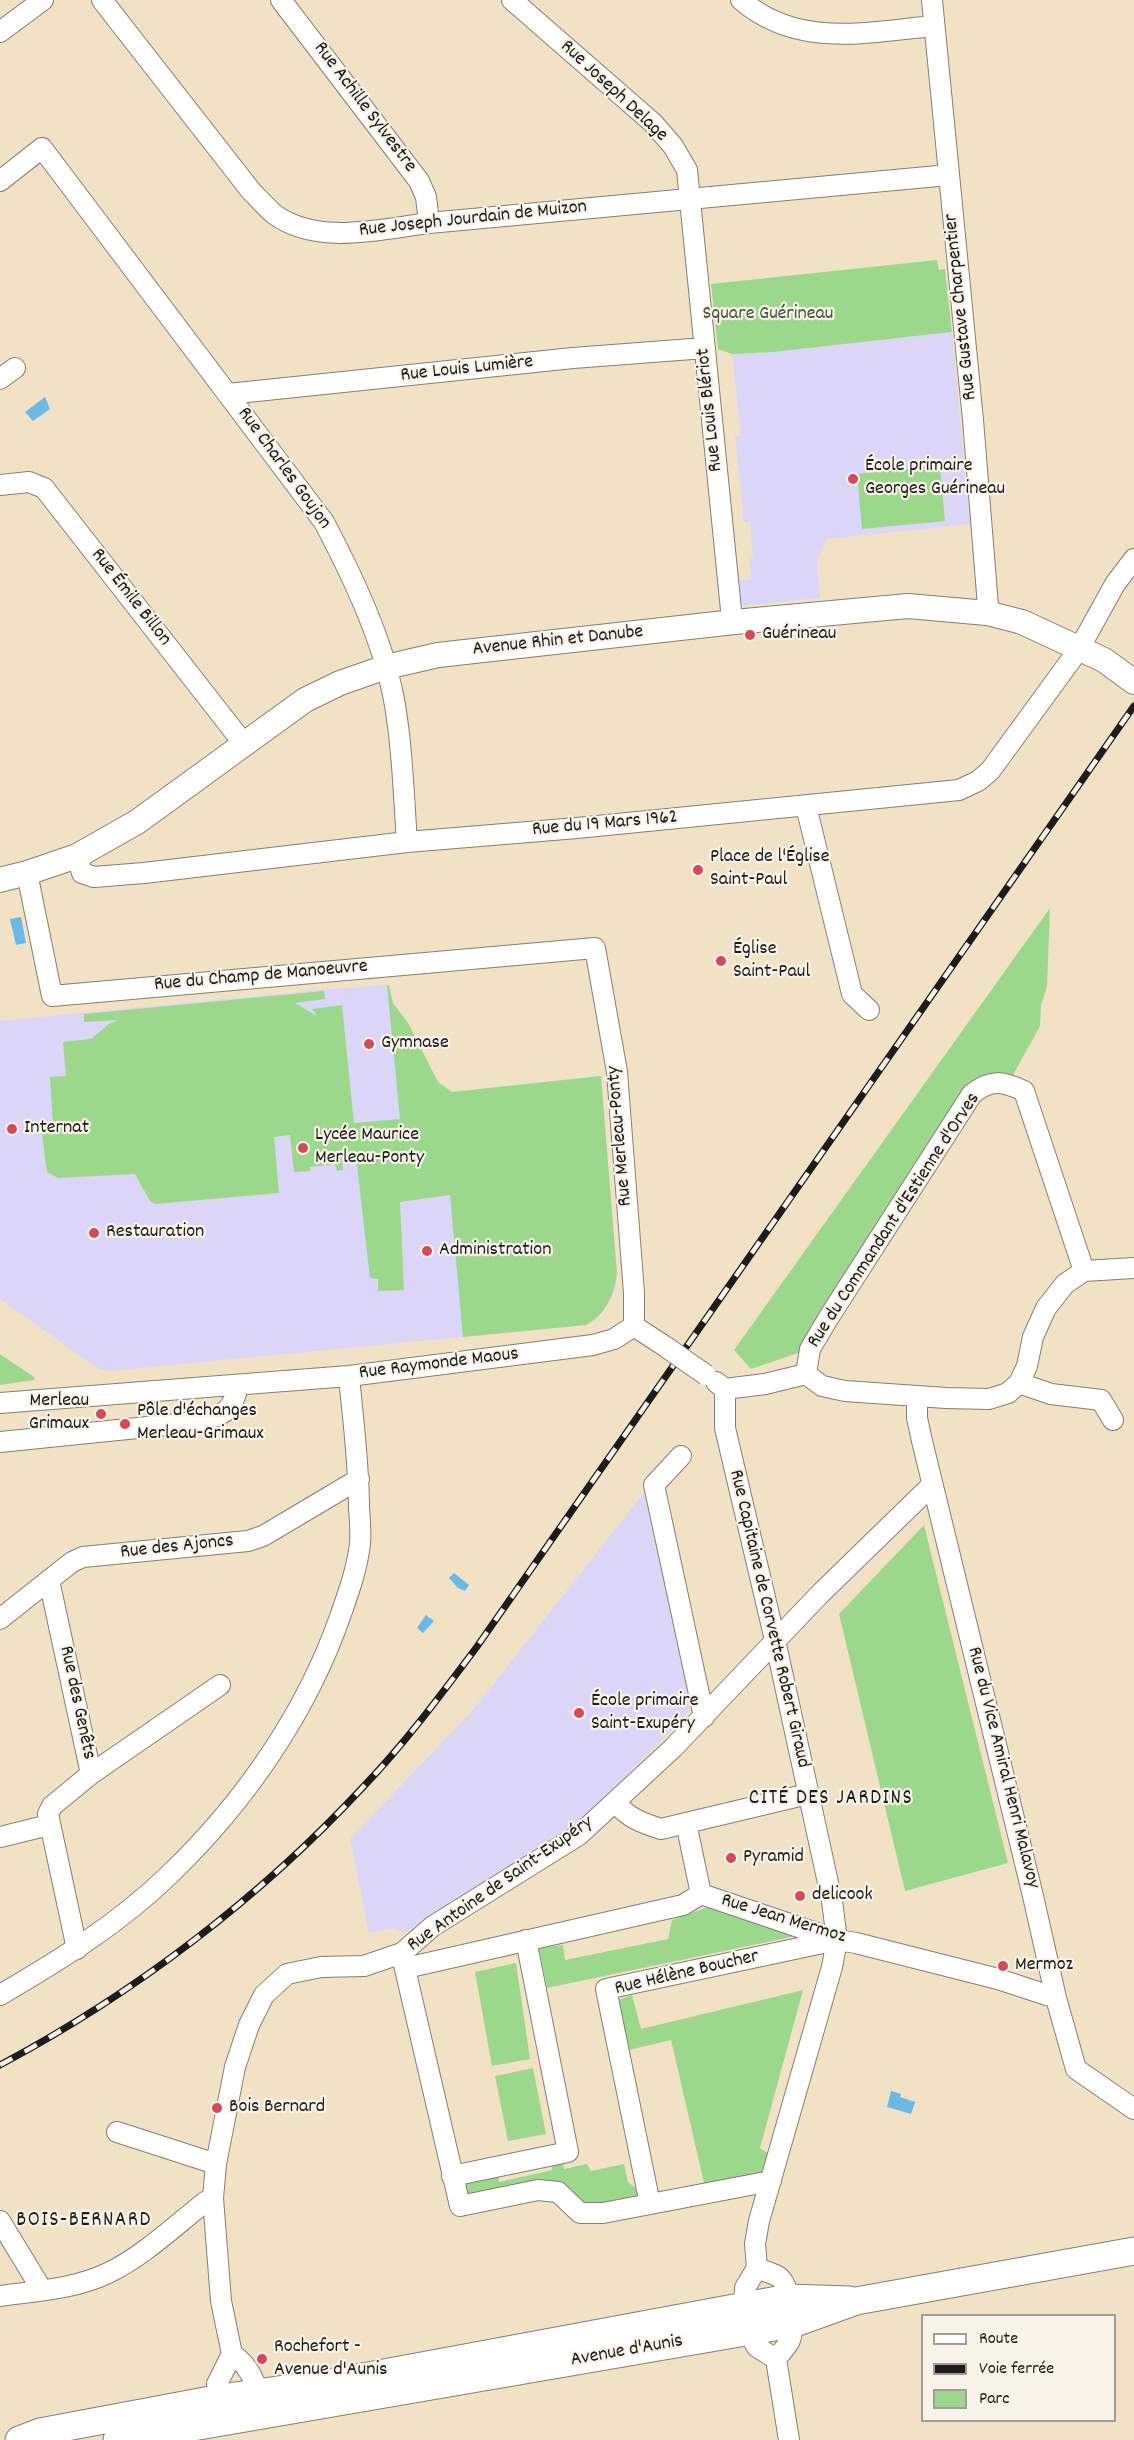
<!DOCTYPE html>
<html>
<head>
<meta charset="utf-8">
<style>
  body { margin:0 }
  #map { position:relative; width:1134px; height:2440px; overflow:hidden; background:#f1e2c5; font-family:Dekko,sans-serif }
  canvas { display:block }
  .legend { position:absolute; left:921px; top:2314px; width:195px; height:108px; box-sizing:border-box; background:#f7f3e8; border:2px solid #9f9d96; margin:0; padding:8px 10px; list-style:none; font-size:18px; color:#1c1c1c }
  .legend li { display:flex; align-items:center; gap:12px; height:30px }
  .legend b { width:30px; border:2px solid #9f9d96 }
</style>
</head>
<body>
<div id="map">
<canvas width="1134" height="2440"></canvas>
<ul class="legend">
<li><b style="height:8px;background:#fff"></b>Route</li>
<li><b style="height:8px;background:#1c1c1c"></b>Voie ferrée</li>
<li><b style="height:16px;background:#9bd88c"></b>Parc</li>
</ul>
</div>
<script>
const c = document.querySelector('canvas').getContext('2d');
c.lineJoin = 'round';
function paint(path, color) {
  c.fillStyle = color;
  c.fill(path, 'evenodd');
}
function stroke(path, color, width, dash) {
  c.strokeStyle = color;
  c.lineWidth = width;
  c.lineCap = dash ? 'butt' : 'round';
  c.setLineDash(dash || []);
  c.stroke(path);
}
function label(font, color, halo, rows, align = 'center') {
  c.font = font + ' Dekko,sans-serif';
  c.lineWidth = 4.5;
  c.setLineDash([]);
  c.textBaseline = 'middle';
  c.strokeStyle = halo;
  c.fillStyle = color;
  for (const [text, x, y, turn = 0] of rows) {
    c.save();
    c.translate(x, y);
    c.rotate((+turn || 0) * Math.PI / 180);
    c.textAlign = isNaN(turn) ? turn : align;
    if (halo) c.strokeText(text, 0, 0);
    c.fillText(text, 0, 0);
    c.restore();
  }
}
paint(new Path2D(`
  M952,332l18,192 -143,15 -10,21 3,38 -79,8 -2,-25 12,-2 -2,-21 4,-1 -3,-35h-6l-9,-86h6l-9,-82 41,-2z
  M387,985l2,1 4,17 15,20 30,59 14,10 149,-16 16,198 -3,19 -17,26 -11,6 -477,46 -12,-3 -97,-69v-278l318,-31z
  M646,1490l46,207 -6,19 -104,103 -77,56 -85,53 -18,4 -9,-4 -24,5 -19,-94 123,-129z`), '#dbd6f7');
paint(new Path2D(`
  M937,260l2,10 6,-1 7,63 -179,20 -41,2 -14,-5 -7,-65z
  M940,466l5,55 -83,8 -5,-55z
  M1050,908l-3,78 -6,19 -1,21 -32,58h-23l-175,265 -59,20 -17,-19z
  M387,985l2,1 4,17 15,20 30,59 14,10 149,-16 16,198c-3,22 -12,41 -31,51l-123,12 -13,-142 -50,7 4,88 -26,1v-12l-8,-1 -14,-121 -14,1 1,12 -6,1 -2,-7 -25,3v4l-16,1 -4,-37 -16,2 5,56 -124,11 -5,-3 -15,-27 -77,4 -11,-6 -6,-45 12,-2 -3,-48 16,-1 -3,-34 28,-3 18,-15 9,-4 -34,2v-8l240,-23 1,8 -30,4 22,13 -5,-7 30,-4 12,118 46,-4z
  M0,1354l34,23v3l-34,5z
  M924,1525l84,338 -103,28 -66,-277z
  M713,1905l83,31 -249,52 -8,-40 24,-3 2,15 103,-21 4,-19z
  M516,1963l14,96 -38,7 -17,-94z
  M803,1990l-43,158 11,7 -9,19 -57,13 -34,-147 -46,11 -11,-50 18,-6 9,34z
  M533,2068l13,66 -38,7 -13,-65z
  M562,2158l2,11 23,-5 4,7 33,-7 4,18 12,9 -4,8 -45,10 -18,-12 -103,2 -9,-14 5,-6 32,-8 1,11 53,-12 -1,-9z`), '#9bd88c');
paint(new Path2D(`
  M45,397l5,12 -17,12 -8,-9z
  M21,917l5,26 -10,2 -6,-26z
  M454,1573l15,12 -4,6 -7,-3 -9,-10z
  M426,1615l8,6 -11,12 -6,-5z
  M891,2091l10,3 -1,3 15,5 -4,12 -24,-7z`), '#6bb9e5');
const minor = new Path2D(`
  M102,0l149,191c7,7 15,16 23,23 43,32 106,15 155,9l520,-48
  M281,0l138,181 7,16 3,26
  M512,0l141,123 20,23 14,24 44,440 3,12
  M741,0c57,49 125,32 193,26
  M932,0l41,420 15,186 -1,7
  M0,32l43,-32
  M0,181l42,-33 282,374c31,59 65,130 73,197 6,40 7,82 10,123
  M0,379l15,-11
  M228,394l345,-36 132,-10
  M0,485l29,-3 15,6 200,256
  M806,806l46,188 17,16
  M77,856l5,17 12,4 50,-4 263,-31 170,-14 382,-38 19,-9 12,-10 89,-122 36,-65 19,-25
  M27,873l25,123 543,-48 22,124 17,221v33
  M634,1326l32,21
  M806,1374l4,-25 19,-32 143,-223c19,-15 30,-13 52,-3l60,180
  M806,1374l16,12 23,5 101,7 43,1 19,-6 11,-10 8,-17 6,-29 13,-29 19,-24 19,-13 50,-3
  M716,1382l9,7 40,-5 41,-10
  M1019,1383l32,11 50,6 12,20
  M725,1389v39l4,17 46,195 57,261 5,39 -5,27 -73,254 -4,23 2,24
  M917,1397v21l5,23 111,455 23,102 20,71 58,40
  M0,1403l349,-27 244,-31 21,-6 20,-13
  M0,1442l196,-20c26,-7 36,-8 42,-36
  M681,1456l-27,29 50,232
  M49,1580l42,194 -39,32 -4,8 29,135
  M0,1619l72,-57 11,-5 165,-16 15,-5 96,-57
  M91,1774l129,-89
  M615,1802c13,16 27,21 46,27l147,-35
  M686,1823l15,71
  M0,1837l49,-12
  M402,1956l58,250 78,-16 20,2 22,21h23l168,-32
  M406,1968l277,-63 18,-11 136,46 19,3 142,36 58,19
  M0,1995c60,-35 120,-72 170,-121 75,-72 137,-162 171,-260 8,-23 16,-45 19,-70 1,-12 0,-24 -1,-36 0,-44 -6,-88 -10,-132
  M117,2132l99,32
  M452,2176l116,-24 -42,-212
  M650,2204l-44,-215 231,-49
  M0,2221l42,69
  M0,2296c36,-5 75,-7 108,-23 34,-16 68,-48 97,-71l8,-4
  M232,2354c19,13 24,29 28,51
  M776,2359l-19,-12 -9,-15 -4,-25 1,-19 12,-20c7,3 16,5 22,9 11,8 16,51 11,63 -3,7 -10,13 -14,19l13,81
  M224,2409l-7,-25 15,-30 -11,-53 -8,-103 3,-34 19,-97 14,-42 15,-30 23,-21 34,-7 43,-1 38,-13 31,-27 146,-91 94,-87 148,-155 111,-108`);
const tertiary = new Path2D(`
  M0,880l27,-7 50,-17 60,-34 168,-122 35,-17 46,-16 52,-12 296,-33 174,-16 79,7 35,9 82,38 30,22`);
const secondary = new Path2D(`
  M19,2440l21,-8 181,-34 120,-17 447,-83 61,2
  M117,2440l675,-116 64,-23 278,-50`);
stroke(minor, '#867f70', 22);
stroke(tertiary, '#867f70', 26);
stroke(secondary, '#867f70', 29);
stroke(minor, '#fff', 20);
stroke(tertiary, '#fff', 24);
stroke(secondary, '#fff', 27);
const rail = new Path2D(`
  M0,2065c135,-72 260,-167 364,-279 41,-43 76,-90 112,-138l658,-942`);
stroke(rail, '#1c1c1c', 7);
stroke(rail, '#f7f3e8', 4.5, [14]);
const minorBridge = new Path2D(`
  M666,1347l40,28`);
stroke(minorBridge, '#867f70', 22, []);
stroke(minorBridge, '#fff', 20);
for (const [x, y, r, color] of [
  [853,479,6,"#d1495b"],
  [750,635,6,"#d1495b"],
  [698,870,6,"#d1495b"],
  [721,961,6,"#d1495b"],
  [369,1044,6,"#d1495b"],
  [12,1129,6,"#d1495b"],
  [303,1148,6,"#d1495b"],
  [94,1233,6,"#d1495b"],
  [427,1251,6,"#d1495b"],
  [101,1414,6,"#d1495b"],
  [125,1424,6,"#d1495b"],
  [579,1713,6,"#d1495b"],
  [731,1858,6,"#d1495b"],
  [800,1896,6,"#d1495b"],
  [1003,1966,6,"#d1495b"],
  [217,2108,6,"#d1495b"],
  [262,2359,6,"#d1495b"]
]) {
  const dot = new Path2D();
  dot.arc(x, y, r, 0, 2 * Math.PI);
  c.fillStyle = color;
  c.fill(dot);
  stroke(dot, '#f7f3e8', 2);
}
label('20px', '#1c1c1c', '#f7f3e8', [
  ["Rue Joseph Delage",613,92,43],
  ["Rue Achille Sylvestre",364,108,53],
  ["Rue Joseph Jourdain de Muizon",473,220,-6],
  ["Rue Gustave Charpentier",962,307,-96],
  ["Rue Louis Lumière",467,370,-6],
  ["Rue Louis Blériot",711,410,-96],
  ["Rue Charles Goujon",283,469,54],
  ["Rue Émile Billon",130,598,52],
  ["Avenue Rhin et Danube",558,642,-6],
  ["Rue du 19 Mars 1962",605,825,-5],
  ["Rue du Champ de Manoeuvre",261,977,-5],
  ["Rue Merleau-Ponty",621,1136,-95],
  ["Rue du Commandant d'Estienne d'Orves",895,1221,-57],
  ["Rue Raymonde Maous",439,1365,-7],
  ["Rue des Ajoncs",177,1548,-6],
  ["Rue Capitaine de Corvette Robert Giraud",768,1619,77],
  ["Rue des Genêts",76,1703,78],
  ["Rue du Vice Amiral Henri Malavoy",1002,1768,76],
  ["Rue Antoine de Saint-Exupéry",501,1885,-35],
  ["Rue Jean Mermoz",783,1920,17],
  ["Rue Hélène Boucher",687,1974,-13],
  ["Avenue d'Aunis",627,2352,-10]
]);
label('20px', '#42543e', '#f7f3e8', [
  ["Square Guérineau",768,315]
]);
label('20px', '#1c1c1c', '#f7f3e8', [
  ["École primaire",865,467],
  ["Georges Guérineau",865,490],
  ["Guérineau",762,635],
  ["Place de l'Église",710,858],
  ["Saint-Paul",710,881],
  ["Église",733,950],
  ["Saint-Paul",733,973],
  ["Gymnase",381,1044],
  ["Internat",24,1129],
  ["Lycée Maurice",315,1136],
  ["Merleau-Ponty",315,1159],
  ["Restauration",106,1233],
  ["Administration",439,1251],
  ["Merleau",89,1402,"right"],
  ["Grimaux",89,1425,"right"],
  ["Pôle d'échanges",137,1412],
  ["Merleau-Grimaux",137,1435],
  ["École primaire",591,1702],
  ["Saint-Exupéry",591,1725],
  ["Pyramid",743,1858],
  ["delicook",812,1896],
  ["Mermoz",1015,1966],
  ["Bois Bernard",229,2108],
  ["Rochefort -",274,2348],
  ["Avenue d'Aunis",274,2371]
], 'left');
c.letterSpacing = '1.5px';
label('21px', '#1c1c1c', '#f7f3e8', [
  ["CITÉ DES JARDINS",831,1800],
  ["BOIS-BERNARD",84,2222]
]);
c.letterSpacing = '0px';
</script>
</body>
</html>
